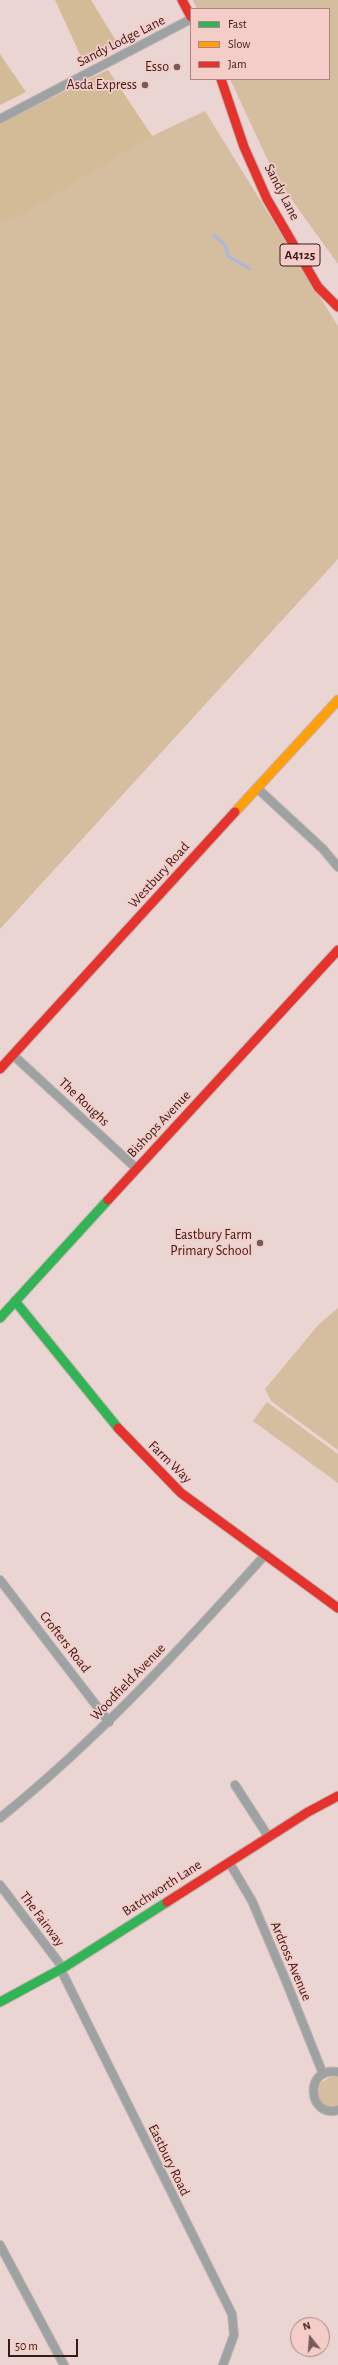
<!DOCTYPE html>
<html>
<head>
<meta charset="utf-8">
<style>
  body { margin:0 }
  #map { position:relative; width:338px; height:2365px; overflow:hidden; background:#ead5d3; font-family:"Alegreya Sans",sans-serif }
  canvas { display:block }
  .legend { position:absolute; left:190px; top:8px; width:140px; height:72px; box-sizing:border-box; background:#f4cdc9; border:1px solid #aa8581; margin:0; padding:5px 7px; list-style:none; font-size:12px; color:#3b1916 }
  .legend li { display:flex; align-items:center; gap:8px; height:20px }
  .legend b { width:20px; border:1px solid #aa8581 }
  .north { position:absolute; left:290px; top:2317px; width:40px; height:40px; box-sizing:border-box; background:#f4cdc9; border:1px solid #aa8581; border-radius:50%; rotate:343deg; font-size:11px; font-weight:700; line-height:16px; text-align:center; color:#3b1916 }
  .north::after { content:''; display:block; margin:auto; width:14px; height:18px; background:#785b58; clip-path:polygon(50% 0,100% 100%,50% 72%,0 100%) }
  .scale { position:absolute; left:8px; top:2339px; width:70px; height:18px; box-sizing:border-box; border:2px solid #3b1916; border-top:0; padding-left:5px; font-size:12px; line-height:14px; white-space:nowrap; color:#3b1916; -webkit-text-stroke:3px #f4cdc9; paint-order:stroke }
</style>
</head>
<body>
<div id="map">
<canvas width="338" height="2365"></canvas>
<ul class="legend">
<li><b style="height:5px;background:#30b455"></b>Fast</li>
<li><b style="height:5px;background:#ff9f0a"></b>Slow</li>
<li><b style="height:5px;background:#e5322d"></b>Jam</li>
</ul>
<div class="north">N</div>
<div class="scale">50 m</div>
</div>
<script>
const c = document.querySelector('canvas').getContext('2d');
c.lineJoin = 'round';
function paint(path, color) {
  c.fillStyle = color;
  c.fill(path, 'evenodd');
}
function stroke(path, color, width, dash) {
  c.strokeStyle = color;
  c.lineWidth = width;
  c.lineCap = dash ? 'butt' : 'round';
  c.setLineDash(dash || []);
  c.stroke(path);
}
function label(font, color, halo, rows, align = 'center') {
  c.font = font + ' "Alegreya Sans",sans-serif';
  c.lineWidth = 3.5;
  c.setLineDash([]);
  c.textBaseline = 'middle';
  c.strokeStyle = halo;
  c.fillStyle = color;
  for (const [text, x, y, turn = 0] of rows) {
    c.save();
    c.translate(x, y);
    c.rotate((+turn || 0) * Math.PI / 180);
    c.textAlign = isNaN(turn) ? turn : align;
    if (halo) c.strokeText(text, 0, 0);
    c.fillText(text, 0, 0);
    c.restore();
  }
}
paint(new Path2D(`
  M193,0h145v264l-62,-86 -46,-99h99v-70h-132z
  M108,70l44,66 53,-25 133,215v233l-338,370v-805z
  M338,1308v142l-67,-49 -6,-12 54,-65z
  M267,1402l71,52v29l-85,-62z
  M330,2077h8v30l-12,-1 -8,-9 1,-13z`), '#d5be9f');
paint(new Path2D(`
  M55,0h36l27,44 -35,17z
  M0,54l26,38 -26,13z
  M108,70l44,66 -131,79 -21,7v-98z`), '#d4bb98');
stroke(new Path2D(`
  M214,235l11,10 3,11 22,13`), '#abb6de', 3);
const street = new Path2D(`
  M0,119l191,-100
  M257,788l66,61 15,18
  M13,1055l124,114
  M0,1580l109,142
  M235,1785l33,51
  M0,1818c98,-79 182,-171 266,-264
  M229,1862l23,39 34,80 37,93
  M0,1885l63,83
  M61,1970l171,344 2,21 -11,30
  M338,2072c-35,-6 -30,47 0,38
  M0,2245l64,120`);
const fast = new Path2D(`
  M15,1301l103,127
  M0,1318l108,-118
  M0,2002l63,-34 104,-66`);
const slow = new Path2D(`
  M235,812l103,-112`);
const jam = new Path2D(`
  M182,0l9,17
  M221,79l23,68 23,52 51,88 20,20
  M0,1069l235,-257
  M108,1200l230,-250
  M118,1428l63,65 157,115
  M167,1902l141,-90 30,-16`);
stroke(street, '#c5b1af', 10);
stroke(fast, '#c5b1af', 11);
stroke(slow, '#c5b1af', 11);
stroke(jam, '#c5b1af', 11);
stroke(street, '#9da2a3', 8);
stroke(fast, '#30b455', 9);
stroke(slow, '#ff9f0a', 9);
stroke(jam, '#e5322d', 9);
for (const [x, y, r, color] of [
  [177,67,4,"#785b58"],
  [145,85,4,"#785b58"],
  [260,1243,4,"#785b58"]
]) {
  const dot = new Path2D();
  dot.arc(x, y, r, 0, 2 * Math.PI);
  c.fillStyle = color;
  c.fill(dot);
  stroke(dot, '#f4cdc9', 1.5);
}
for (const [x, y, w] of [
  [300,255,40]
]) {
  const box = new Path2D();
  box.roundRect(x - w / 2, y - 11, w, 22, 3);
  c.fillStyle = '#f4cdc9';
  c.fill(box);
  stroke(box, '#3b1916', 1);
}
label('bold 13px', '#3b1916', null, [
  ["A4125",300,255]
]);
label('14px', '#3b1916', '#f4cdc9', [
  ["Sandy Lodge Lane",121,41,-27],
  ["Sandy Lane",282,192,63],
  ["Westbury Road",159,875,-48],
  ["The Roughs",84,1102,43],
  ["Bishops Avenue",159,1124,-47],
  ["Farm Way",170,1462,44],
  ["Crofters Road",65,1642,52],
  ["Woodfield Avenue",128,1682,-46],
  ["Batchworth Lane",162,1888,-33],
  ["The Fairway",42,1919,53],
  ["Ardross Avenue",291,1961,67],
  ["Eastbury Road",169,2160,64]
]);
label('14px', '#3b1916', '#f4cdc9', [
  ["Esso",169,67],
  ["Asda Express",137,85],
  ["Eastbury Farm",252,1235],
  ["Primary School",252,1251]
], 'right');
</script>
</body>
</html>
